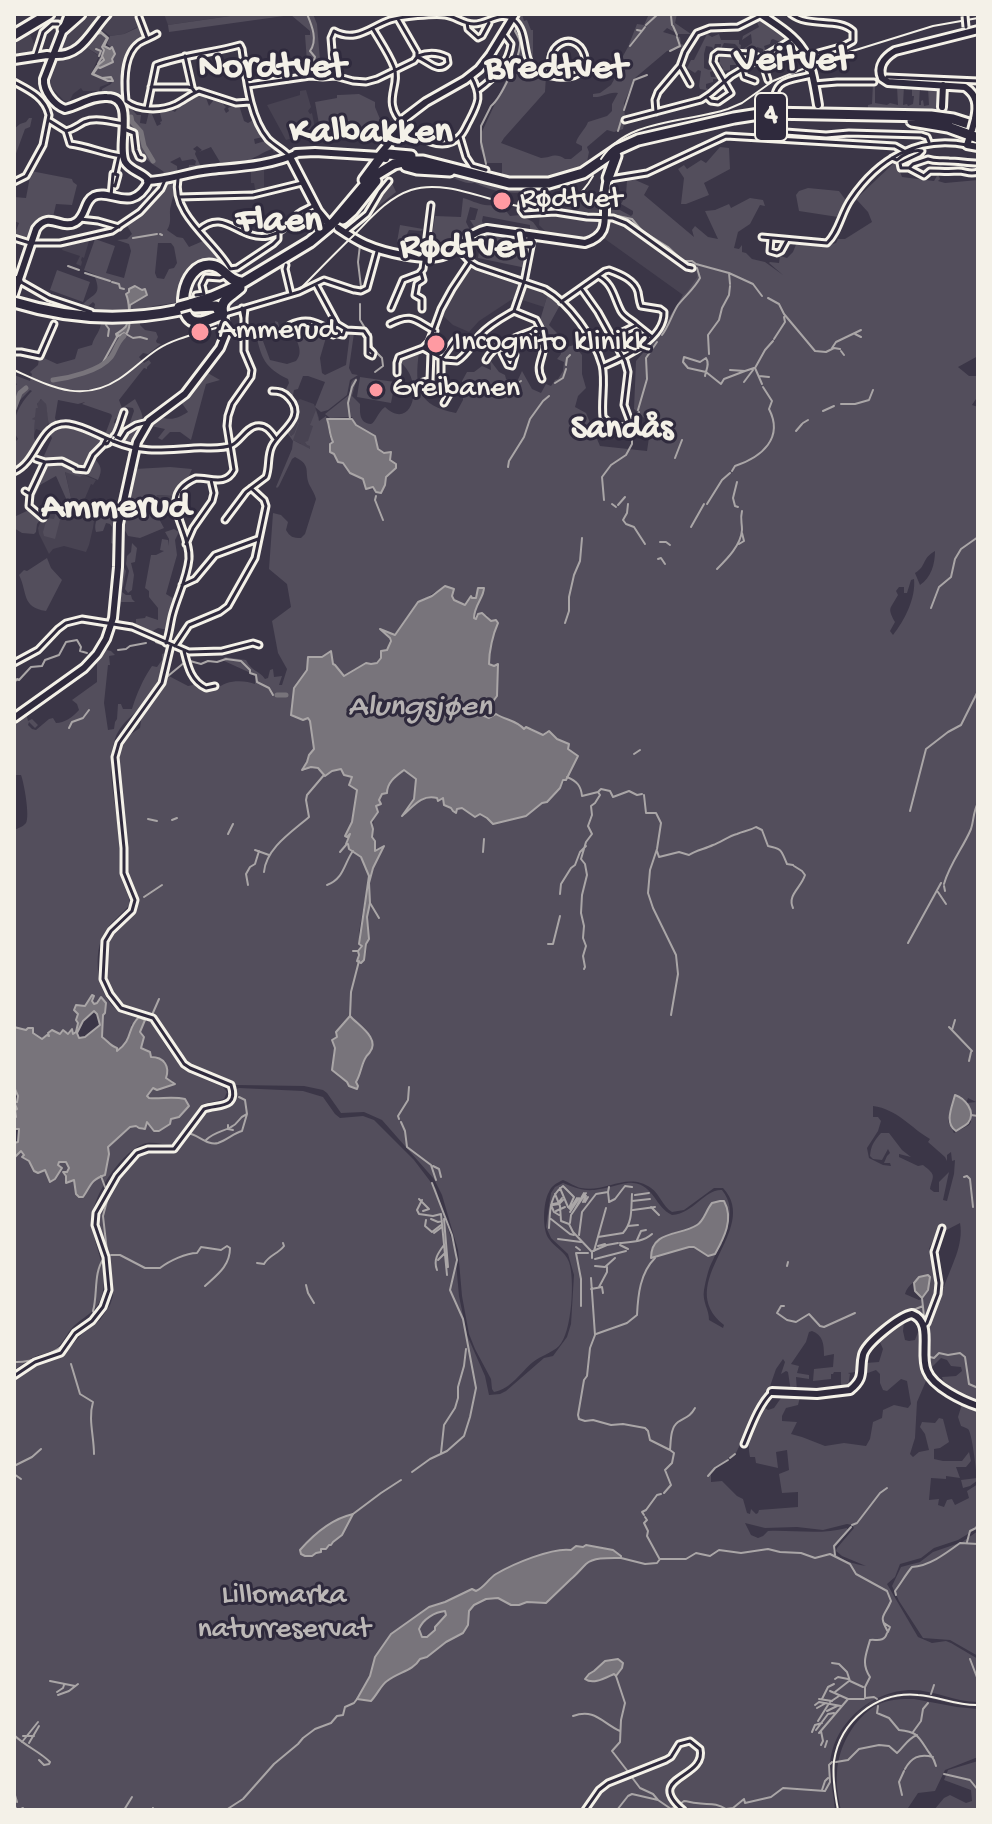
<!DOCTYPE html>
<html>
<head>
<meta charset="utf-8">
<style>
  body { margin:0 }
  #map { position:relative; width:992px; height:1824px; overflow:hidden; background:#3b3647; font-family:"Gochi Hand",sans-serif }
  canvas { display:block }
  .frame { position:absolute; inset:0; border:16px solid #f4f1e8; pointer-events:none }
</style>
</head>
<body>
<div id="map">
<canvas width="992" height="1824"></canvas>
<div class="frame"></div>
</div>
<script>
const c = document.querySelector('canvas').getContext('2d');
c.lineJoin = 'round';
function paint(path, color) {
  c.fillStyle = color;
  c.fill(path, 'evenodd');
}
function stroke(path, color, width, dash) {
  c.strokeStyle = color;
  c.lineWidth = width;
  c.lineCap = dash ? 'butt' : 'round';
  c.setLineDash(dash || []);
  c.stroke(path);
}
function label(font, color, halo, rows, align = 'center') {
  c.font = font + ' "Gochi Hand",sans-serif';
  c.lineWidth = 6;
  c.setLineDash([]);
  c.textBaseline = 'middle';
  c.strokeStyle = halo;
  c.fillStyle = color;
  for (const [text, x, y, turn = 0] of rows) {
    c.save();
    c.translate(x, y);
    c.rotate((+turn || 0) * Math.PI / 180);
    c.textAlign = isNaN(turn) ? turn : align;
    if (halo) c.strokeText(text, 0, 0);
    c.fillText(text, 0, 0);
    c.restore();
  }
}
paint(new Path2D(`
  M87,14h49l3,12 -15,8 -14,2 -15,-12 -21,26 -14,2 -3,-1 9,-22 16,-9z
  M164,14h80l-76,11z
  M29,31l7,18 -1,5 -21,4v-20z
  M84,46l15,10 -8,18 19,9 -10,4 -1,4h-16l-2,-3 -8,6 -4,8 -5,-1 -9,-10 -5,-2v-6l-5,-2 9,-23 20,-4z
  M261,60h7l12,4 -4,15 -12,2z
  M306,90l5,17 -3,4 2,3 2,-1 3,15 -4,1 1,6 -12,3v-2l-14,4 -19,-35 33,-10v-4z
  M264,166v24l-9,-1 -1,-6h-3v-14z
  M586,192l4,6h11l-3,17 13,-2 16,7 62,44 6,1 2,12 -10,16 -4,2 -85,-61 -14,6 -39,-6v-3l-6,-6 1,-13 21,-1z
  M89,241l-5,17 -2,-1 -1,3 1,2 -1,4 -5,-2 4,-8 -18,-6 1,-4z
  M471,266l50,17 -4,13 -38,25 -10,11 -16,-7 -12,-11 15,-29z
  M524,285l24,8 -4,14 -25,-8z
  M42,399l4,5 3,17 -5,11 -8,-3 -2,5 1,-13 -3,-2 6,-17z
  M300,399l14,5 5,14 -10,39 -8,-13 -8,-4 -1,-4 -6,-5 8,-13v-15z
  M65,471l14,2 17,7 -3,5 -2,-1 -8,19 -12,-5z
  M156,495l17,1v11l-3,2v7l-8,2 -11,-1 -2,-8z
  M68,504l16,5 8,5 -2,5 4,2 -1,7 -4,17 -3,7 -22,-6 -11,3 -4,5 -10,-20 -1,-6 2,-5 5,-6z
  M904,1693l20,1 41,9h13v3l-21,-1 -33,-8 -20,-1 -15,3 -22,10 -15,15 -14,25 -3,16v14l4,31h-2l-4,-45 2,-15 7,-17 16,-21 13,-10 17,-7z`), '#484352');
paint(new Path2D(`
  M136,14l10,23c-26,17 -20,32 -21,60l-5,2 -12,-5 -7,1 1,-6 9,-5 2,-4 -1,-2h-10l-9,-4 7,-18 -16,-10 12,-16 2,1 -2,2h5l6,5 -5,9 2,3 -2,6 2,4 -6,6 15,-4 -1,-4 2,-1 -1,-8 -6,-5 3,-8 14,-2 13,-6 2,-4z
  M244,14h69l4,10 4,48 -13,3 -3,-40h5v-4l-19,-16 -122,17 -1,-7z
  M519,14h3l2,7 3,-1 4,10h2v35l-3,-5 -6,-26 2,-2 -4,-8 -6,-5z
  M649,14h28l-2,9 16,11h-13l-11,-6 -4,4 17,5 1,7 6,2 -20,5 -32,27 -11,25 1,17 -2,9 -9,3 -7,-2 -20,17 2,5 -3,15c-33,13 -49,15 -84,9v-13h-16l-6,-15v-12l37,-80 5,-14c5,19 5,25 24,34l-1,16 -41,46 -3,5 40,15c10,0 14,-6 24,1h6l11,-9v-4l-6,-3c1,-7 9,-13 12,-21l19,-6 5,-5v-7l6,-11c-9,-2 -16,5 -25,4v-3l7,-1 11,-8 5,-9 2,-11 10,-18 9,-23 7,1z
  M761,18l30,20 -11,7v-3l-7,-3 -2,1 -1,4 -6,2 1,3 5,2 -9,5 -4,-2 6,-1v-4l-6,-2 -1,5 -1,-5 -4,-1 -4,1 -2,4 -2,1 -1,-2 10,-7 -1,-9 -9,6 1,-4 16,-9 -2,-5 -15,7 -1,-1z
  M707,34l5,3 7,-3 2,6h18v4l2,1 -1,6 -3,1 1,-5 -3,-3 -11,-1 -4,8 1,-7h-6l-1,4 3,2 -1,2 -4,-5 -6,-1 -2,8v14l5,2 5,-2 1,2 -5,2 1,5h4v-3l3,-1 -1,2 3,1 1,6 -3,4 2,-7h-7v3l-7,2v4l2,1 -2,7v-6l-6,-1 -1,-3 2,-15 -3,-1 -3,3 -8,-5 4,-8h3z
  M725,53l14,1v3h3v-3l13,3 1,2 -12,7v-3l-7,-1 -1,3h-6v5l-7,1 2,7 -5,-7 3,-3 -3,-4 -4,1 3,5 -4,-6 5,-2v-6h-3l-2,7 -1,-3 4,-6 6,2z
  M873,82l2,3v18l12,2 3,-2 8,2 -1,-18h-5l-1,2 -1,-4 14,1 -1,19 4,-1 1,2 5,-2 1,-8h-2v-8l-4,-1 -2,3 1,-4h13l-1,19h2v-4l2,-1 1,6 5,-1 -1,-17h-5l-2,3 1,-5 16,1 3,3 -1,18 -4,3 -70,-1h2v-5l4,-1z
  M198,93l7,2 4,11 4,-5 -1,-4 12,5 -1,2 3,3 -2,2 2,4 3,-2 -1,-3 4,-2v-3l7,2 5,16 4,2 7,-4 8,15v3l-9,2 1,5 10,-3v-2l13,11 -4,2 -2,-3c-9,3 -18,10 -27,12l2,4 -41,3 14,-6 -9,-15 -12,5 3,-2 -5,-4 -4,3 3,2 -1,3 7,15 -22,3 3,-3h6v-4h6l1,-4 -3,-2 -11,2 -2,-4 -10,5 7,4c2,13 -3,26 -6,39 -3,9 2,16 -4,25l10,7 6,1 6,9 14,-6 18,22h-15l-7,2 -19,37 -26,4 -14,5v14l5,5 11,2 2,5 -2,4 1,2 4,1 -13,10 -5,-1 -4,4 5,6 5,-3 2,3 -4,4v2l-3,-1 -25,32 3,8 13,-9c12,22 9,24 -1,45h-8l-16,-7 4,-5v3l9,4 1,-3 3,1 1,-2 -2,-1 8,-23 -1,-3 -7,-1 -6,11 -5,1 -1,4 4,1 -3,6 -6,5 -3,-1v2l-18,-8 15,5 3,-1 6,-16 -1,-2 -29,-10 3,-2 -7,2 -20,-4 -3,18 2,5 -8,4 -3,-23 -5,-5 -4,5 1,4h-2l-1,9 -3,2 3,1 -1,18 3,6c-6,11 -11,19 -23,25v-26l4,-4c-10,-16 2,-36 14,-48l-2,-1 -11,11 -5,15v-28l3,-4 -3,-2v-7l16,6 2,-7 -2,-2 8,-7 1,-6 5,-1 13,6 18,-5 3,-10 14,-4c2,-9 9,-13 9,-24h17l-1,-9 -21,-1 -2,-2 1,-5 -2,-2 -8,7 -16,-6 13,3c8,-13 22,-8 12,-31l11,4 -21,-9 11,-31 20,7 -9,27 18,5 7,-27 -2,-7 -12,-4 10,-1 5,-5 -6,-10 16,-13 25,-27 -2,-6h-6l5,-6c-17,-12 -26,-15 -27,-37l-10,-9 -4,-21 3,-2 11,12h4l-1,8 6,1 3,-12h2l6,14 4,-2 -1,-2 2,-1 -2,-8 8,-2 2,-2 5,3 3,-4 -5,-1zM158,243h13l3,4 3,16 -3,5 -5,1 -5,10 -7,-1 -2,-5z
  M359,94l16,8v5l5,12c-9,15 -20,25 -39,20 -9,-2 -10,-5 -20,-4l-6,-33 22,-4v-3h2z
  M29,118h3l-2,9 -5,2 -11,30v-30l6,-5 6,-2z
  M720,147l9,1 1,21 -26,14 5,12 -23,9h-5l3,-26 -6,-9 6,-4 3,4 14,-9 5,3z
  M896,161l6,16 32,4 4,-7 2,5 -2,2 7,2 33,-3v176l-20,11 11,9h9v20l-6,9 6,2v931l-2,4 2,3v58c-14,-3 -33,-12 -36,-26l14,-1 6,-5 -1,-4 -10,-1 -4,-6 -6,-2 -13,13 -1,-39 13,-34v-11h4c7,-21 20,-42 16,-64l-25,13 -6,13 3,1c-2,28 13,44 -7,69l-14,-6 -42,31 -10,32 -3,-4 -8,1 2,1 -2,13 -7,-1v-14h-7l-1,2h-2v5l-18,2 1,-12 19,-2 1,-13 -10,2c0,-12 -1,-21 -12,-25l-3,1 -3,10 -15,22 8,2 -2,7 12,2v4l-13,-2 1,14 -6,1 -3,-20 -2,-1 -5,3 4,-12 -2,-3 -7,10 -9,26 -16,27 -15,31 -25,19v10l11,-1 15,15 6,3 4,14 3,1 1,-5 5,5 2,-1 1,-3 39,-3v-15l-16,1 -3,-19 10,-4 -2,-20 -11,2 2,16 -22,-5 -1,-6h-5c-4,-17 3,-30 11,-46l3,-4 4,3 6,-2 7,-10 19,-1 -2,8 -12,3 -4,8v5l15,1 -6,12 11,3 23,9 19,-3 22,3 4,-7 3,-17 9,-4 1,-8 11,-5 14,3 3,-4 -4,-23 -6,-2 -14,12 -4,-1 -3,-7v-9l-4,-4 -11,4 1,-11 13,-1 4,-13 -4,-9 20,-17 5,-1 -1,9 2,9 4,1 6,-1 3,-8 1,-11 3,10v26l4,24 -9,21 -2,36 -5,16 3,3 6,-5 10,-2 -4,-16 -5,-7 2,-5 13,1 4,-5 4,1 6,23 -9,6 -6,1v10l9,2h19l7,-9 2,9 -5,6h-10l4,11 -14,-2v3l-15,-1 -2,22 10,-1 -1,6 6,2 3,-7 5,-1 3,6 14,-7 -2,-7 11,-7v44l-20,12 -24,8 -13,10 -21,6 -5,13 -8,7 31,53 14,6 14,-2 5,2 27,16v43c-23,0 -44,-12 -66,-12 -41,0 -81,35 -82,77 0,14 4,29 5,43h-821v-429l25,-17 23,-8 20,-22 18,-14 10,-15 3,-9 -2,-29 -13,-48c6,-18 27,-61 45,-67 10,-4 22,3 31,-3 10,-6 23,-29 31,-39l23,-4 6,-16 5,-2 64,3 20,6 12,17 5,4 23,-2 11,4 40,40 22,29 19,62 4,45 8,39 18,41 4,19 11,-1 6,-3 38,-33 9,-2 14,-19 4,-13 3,-49 -6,-21 -17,-16 -5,-11 5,-34 4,-6 8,-4c23,9 26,9 51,3 5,-1 13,-4 19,-3 21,2 22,24 39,32 23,-2 32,-26 50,-25 18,22 1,49 -9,70 -5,9 -7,20 -9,30 -2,12 5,19 5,30l14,8 1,-3c-53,-42 38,-95 -1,-137h-9l-30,22 -12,2c-10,-6 -12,-18 -21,-24 -24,-17 -45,5 -70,0 -6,-1 -12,-6 -18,-8 -6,3 -11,5 -14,12 -6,10 -7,38 0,47 6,9 16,12 20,23 6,16 3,71 -10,84 -7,7 -19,10 -26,16 -13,11 -22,27 -39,30l-2,-3 -1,-10 -16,-30 -6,-15 -7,-38 -4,-46 -16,-55 -8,-16 -52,-59 -18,-8 -23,1 -14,-20 -4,-3 -19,-4 -68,-1 -48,-22 -34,-48c-10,-4 -23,-3 -32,-8 -22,-13 -19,-46 -15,-66l25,-26 4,-10 -9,-31v-29l-11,-90c3,-15 12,-19 24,-27l2,-14 13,-14 12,-25 21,11 5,-1 2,-2 6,4 15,3c9,-11 29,-10 39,-6v-9l-33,-15 3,-3 21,3c6,12 13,10 19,19l3,-1 2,-8 3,-1 1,8 8,-1 -3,9h3l5,-16 -9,-16 -6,-32 19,-14 -4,-23 -18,-15 4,-56 8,2 7,7 -2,8c4,7 7,8 15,8l4,-4 11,-35c-1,-5 -4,-9 -6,-13 -7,-14 3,-20 -15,-29l-3,2 -13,27 -2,2 -1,-1 16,-38 1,-8 -7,-10 7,-10h2l-6,11 2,4 3,-2 4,-10 -1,-2 2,1 -6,17 17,9v-3l-3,-1 -2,-3 3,-1 5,-15 -3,-1 6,-15 3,11 7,-5 4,22 3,4 -3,2v8l5,2 3,7 5,2 7,10 13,6 3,10 17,1 3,-13 10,-13 -6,-4 -4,-7 -8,-4 -12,-18 -10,-6 -4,-8 -22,1 -5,-4 24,-19c3,-7 -1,-14 8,-17l-5,18 8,8c0,9 -1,19 11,20 5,-2 6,-11 14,-17 28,26 40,-26 15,-45l3,-4 16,-6c-5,36 -1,54 37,61l7,-13 -1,-19 5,-9h7l8,-6 9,4 -1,-10 9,12 6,3 1,4 10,5 6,-13 10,18 9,4 5,-9 5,2 4,-6 3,-1 5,-8 1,-9 -7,-3 4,-5 -2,-14 -4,-2 -9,-1 -7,-13 9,-31 12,12 -11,20 13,13 5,9 7,-2 8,10v19l4,14 -8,8 -3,11 11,6 14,33 47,5 4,-27 -17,-15 2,-48 23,-27 24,-39 4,-3 10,-15 -2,-12 -6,-1 -62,-43 -16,-8 -2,-3h11l11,6 2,-2v-3l-12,-7 5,-9 1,-15 6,-1 16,7 -5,9 50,42 -2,-7 3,-4 13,11 10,2 -13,-28 10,-1 14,-6 2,4 19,-10 13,2 2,6 -5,-1 -10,19 -12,8 -4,16 5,1 3,-4v7l4,1 6,6 13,3 18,13 -14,-12 1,-1 9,1 1,-7 7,2 6,-6 4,-10 29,4 10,-3 2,-4h7l27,-17 -4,-10 -12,-13zM935,551c0,13 -4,27 -15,34l-5,-12c12,-7 6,-14 20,-22zM914,579c2,20 -10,42 -21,56l-3,-4 5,-9c-8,-15 -5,-12 3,-27l-2,-4 3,-4h5v6h3l4,-13zM479,588l6,1c-3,11 -11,17 -11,29l2,1 2,-5 9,1c12,16 2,30 2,48l5,3 3,-1v31l-10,7 -5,12 4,3 10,-4c9,6 19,9 28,15l7,-1 12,7 4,-4 10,8 12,5 -1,5 5,18 -13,21 -30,24 -4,4 -33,8 -6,-6 -7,-4 -5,3 -13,-9c-10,3 -13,-3 -19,-10 -22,0 -25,0 -39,18h-1l11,-17 2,-20 -11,-9c-29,21 -36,48 -30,81l9,-4 -11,21 -4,15 1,20 -3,14 2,12 -3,24 -6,9 -3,-1 1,-8 5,-8h-3l-1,-13 10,-56 -8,-19 -11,-8 -4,-7 4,-9 -3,4 -2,-1 7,-14 4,-18 1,-14 -5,-13 -8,-2 -3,-6 -9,2 -7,5c-8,-8 -10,-11 -21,-5l-2,-3c5,-5 8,-12 12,-18l-4,-29 -2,-3 -5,2 -12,-6 3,-26 13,-18 1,-13h14l8,-6 2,13 12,12 21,-13h12l10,-13 3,-12 6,-2 -1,-2 12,-15 8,-14 20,-13 18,-3 -1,7 2,4 12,5 6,-7h4zM350,1016l8,9 14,25c-10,11 -9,20 -16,32 -29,0 -24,-26 -19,-45l-2,-3zM955,1095l5,1 7,5 1,-3 8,4 -9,1 4,19 -2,3 -15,8 -6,-12zM873,1106c24,3 38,22 57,33l-2,3 17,15 2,4v-6l4,-3 1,9 3,-1 -1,14 -7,27 -4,-1 6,-28 -10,10v10h-5l-4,-3c3,-14 7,-13 -7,-24l-5,1 -19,-9v-3l12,3 -9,-7 -13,-17h-8c-7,8 -10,12 -11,23l3,3 9,1 6,-11 2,4 -3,3 -3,7h6l1,3 -8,-1 -14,-7 -2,-10 11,-17 3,-10 -3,-4h-5zM708,1208l14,36 -7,10 -7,2 -14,-9h-5l-31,9 -4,-12 15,-10 29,-9zM928,1275l1,10 -7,14 -3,1 -14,-6c2,-9 14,-17 23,-19zM745,1523l20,5 32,-1 26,3 24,-6 5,1 2,3 -17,20 -1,3 6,5 24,10c-11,-2 -27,-5 -33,-16l15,-19 -1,-3c-26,7 -52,2 -79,3l-5,5 -5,2 -7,-3zM618,1659v16c-11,-1 -21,11 -33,4l4,-5z
  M31,171l41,8 1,3 4,3 -5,20 -16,-1 -3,13 -15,4 -8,19 -16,-4 5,-13 -5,-2v-24l12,1z
  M418,171l33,3 60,15 33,1c-28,4 -44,5 -69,-7 -12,1 -17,-4 -28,-7 -10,-3 -19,-1 -29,-5z
  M379,180l5,7 7,-6 5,11 -20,16 -7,8 -9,-12z
  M808,188l31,3 6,8 -2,9 -5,9 -39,-6 -3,-16 3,-4z
  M463,198c7,2 15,6 22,7 13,1 16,-2 25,11l10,-1 13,7 9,12 -12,-4v-5l-47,-9 -1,5 2,5 -9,2 -5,-8h5l3,-11 -8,-2 -4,15 5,10c-14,15 -21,20 -42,24l6,-40 26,1z
  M400,225l23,4 -2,2 -12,-1 -2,4 2,3 12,3v4l3,3v5h-3l1,-5 -25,-5z
  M490,232l40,6 -4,30 -48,-10 4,-25z
  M57,270l33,12 -7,20 -33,-12z
  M275,321l3,1 2,8h9l-24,7 -2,4 7,19 17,4 9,-3c8,-9 1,-20 -4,-30l1,-3c3,-1 6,-5 10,-6 9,-3 20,4 24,12l-7,24 2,15 3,2 21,-10 4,-32h4l-5,35 3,6 6,1 -8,5 -3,15 -19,15 -7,2 -6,-5 10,-25 -17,-6h-5l-5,13 -4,1 -2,10 -2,-4 -6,-3 5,-10 -1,-4c-23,-11 -27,-21 -32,-45l18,-2 2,-4z
  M206,372l14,8 -14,4 -15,56 -11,-8h-10l-8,8 -4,-2 7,-9 -14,-3 10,-9c11,4 17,1 27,-5l-7,-10 11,-10z
  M360,377l35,5 -4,21 -34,-6z
  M59,426h12l11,4v3l4,1 1,-2 24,11 -9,4 -8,11c7,8 9,11 4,22l-14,-6 -4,3 -15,-5 6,26 -3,5 -12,-27 -16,9 -10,21 15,7 -8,11 -1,8 -2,2 -12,-1 -8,-5v-11l17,-8 -3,-3 1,-11 -6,-3 2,-4 5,2 12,-27 -5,-3 2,-3 4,1 9,-20 -3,-6z
  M170,467l22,2 -3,7 -16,20 -16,-1c-8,7 -6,13 -6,22h7l6,11 -24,10 -12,-2 -7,-13 14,-54z
  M56,512l8,2 -1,6h-3l-5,19 -11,-3 -1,-4 4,-14 7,1z
  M106,513l6,1 4,14 -1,17 -4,-2 1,-16 -2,-3 -4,-1 -3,8 -7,1c-2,-7 0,-13 5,-18z
  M174,529l5,3 -4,8 2,15 -11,39 10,6 -8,30 -10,-2 -9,5 -16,-7 1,-2 2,-1v-4l9,-1 1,-2 12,4v-12l-9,-11v-6l-4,-3 6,-33h5l8,-4 -4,-1 2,-11 6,1v6l1,-7 -4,-7z
  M132,543l5,5 -2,14 -4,1 3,12 -2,15 -4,3 -3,-4 4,-18 -3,-7 1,-8 4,-4z
  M47,558l4,10 11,12 -16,31c-25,-4 -18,-18 -27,-36l5,-5 3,1z
  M123,566l3,5 -4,21 4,3h5l1,4 3,3h-14l-3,19 -3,-3 6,-51z
  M102,649l9,2 4,4 -6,1 1,9h-2l-4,38 4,27 6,-1 1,-7 2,-3 1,-15h3l2,5h9c5,-16 11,-30 20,-43l5,1 5,-7v-6l6,-2c-3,14 -5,28 -13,40 -12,17 -34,28 -40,47 -10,28 2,69 4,98 1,13 0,26 2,38 1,10 8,18 9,29 -7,10 -19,17 -25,28 -13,20 -9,65 14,79 12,6 26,3 36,12 5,17 16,31 28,45l1,-3 6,4v4l33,14 4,5 -3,7 -21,5 -32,41c-8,0 -16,-3 -24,-2 -24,5 -55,53 -55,77 0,26 19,50 9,78 -5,15 -19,19 -29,30 -7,8 -10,18 -20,23 -6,3 -12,3 -18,6 -7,3 -14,9 -20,13v-212l7,-7 12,15 12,4 5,12 10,-12 -2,-5 1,-3h7l3,6 -1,4 -4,1 2,3v6l8,-3 2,15 10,-4 9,-11 10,-4 4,-21 -1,-7 25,-21 10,4 4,-8 4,3 19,-6 8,-22 -17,2 -17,-3 9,-8 20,-3v-4l-7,-3v-16l-10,-5 -5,-1 -5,-7 -5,-1c1,-9 -2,-15 2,-23l-4,-7 -8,7c0,12 -3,21 -14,26v-3c-7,-3 -9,-7 -15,-11l1,-22 -4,-17 -2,5 -3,1 -2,-3c-13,9 -12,17 -16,31l-3,2 -8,-2 -4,2 -9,-4 -4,3 2,3 -8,3 -14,-11 -2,2 -11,-3 -1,2v-199c4,-2 9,-3 12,-7 4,-7 -2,-40 -5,-48h-7v-54l14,-8 -1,4 1,4 4,-2 6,6 -3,3 -6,-6 -1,3 4,4 4,1 13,-11 4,-1 3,5c8,0 17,-6 23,-13l-2,-6 -5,-4 25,-18v-22l-2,-1z
  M962,1404l16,5v71l-8,6 -7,2 -2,-8 16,-2c-1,-8 -5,-46 -9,-49 -2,-1 -4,-2 -7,-3l-3,-9z
  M978,1531v125l-28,-16 -27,-2 -24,-37 -7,-15 9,-19 19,-5 13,-10 29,-10z
  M914,1699l43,8 21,2v48l-33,13 -10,21 -17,2 -10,15 2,2h-69c-3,-12 -5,-25 -4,-37 1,-26 17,-55 40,-68 12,-6 24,-6 37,-6z
  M978,1761v49h-44l10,-12 6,-3 16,8 6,-2 -1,-11 -27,-10 4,-10z`), '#534e5c');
const water = new Path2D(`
  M100,31l8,7 -4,8 6,3 2,-2 3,7 -3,5 1,3 -13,6 -2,-1 -5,7 9,4 9,-1 2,4h-5l-16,-7 5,-8 7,-6 -2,-4 2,-6 -2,-3 5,-9 -6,-5 -5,1z
  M135,286l7,4 3,-1 2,6 -17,10c-2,12 4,28 -10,33l4,-5 -7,4 -1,-3c2,-1 9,-6 10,-8 5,-8 3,-25 0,-32l3,-2v-3z
  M352,419l4,6 19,11 3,13 6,4 7,-1 -1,8 6,4v4l-10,9 -1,8 -4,8 -5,-1 -3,-5 -7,2 -3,-10 -13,-6 -7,-10 -5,-1 -4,-8 -4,-2v-8l3,-2c-4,-8 -3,-15 -6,-23z
  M445,586l9,3 -2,7 2,4 11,5 6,-9 1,2h4l2,-10h6c0,9 -10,18 -10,30l2,1 2,-5 4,-1 9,8 5,-1 2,3c-5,11 -9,28 -9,41l5,2 4,-2 -1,32 -6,8 -4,-1 -5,12 7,3 7,-4c9,6 20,6 28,15l2,-2 17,8 6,-4 8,8 12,5 -1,5 10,7 -12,24h-3l-3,8 -13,14 -5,1 -16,13 -33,8 -6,-6 -7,-4 -5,3 -13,-9 -5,1 -1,4 -3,-2 -2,-3 -7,-3 -1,-7 -5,3 -1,-3c-16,-4 -24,9 -35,18l12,-17 2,-20 -12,-9c-8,6 -17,12 -17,23l-5,1 -3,6 2,4 -5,2 2,6 -7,10 2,7 -1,8 3,4v10l9,-5 -11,22 -4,15 1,20 -3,14 2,22 -3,5 -2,16 -3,3 -4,-2 2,-6 -1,-4 4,-5 -3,-2 10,-68 -8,-19 -12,-8 -1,-5h-2l4,-10 -3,3 -2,-1 7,-14 5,-32 -8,-5 3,-8 -8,-2 -3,-6 -9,2 -7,5 -7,-8 -7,-1 -9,3 5,-8 2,-7 5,-6 -4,-28 -2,-3 -5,2 -12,-5 3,-27 13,-18 1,-13h14l9,-6 2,13 2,1 9,11 22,-13 5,1 6,-1 4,-5v-7l6,-1 4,-9 -1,-3 -10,-9 15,6 23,-33 14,-6z
  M92,995l2,1 -2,5 2,3 3,-1 4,-6 5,6 -1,10 -2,2 -1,22c6,4 8,9 15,11v3c17,-12 9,-22 22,-34l6,3 -5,12 4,5 -3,11 9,4 1,5c13,0 19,9 15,21l9,6 -18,6 -4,-2 -6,8 2,2c12,1 24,-2 36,1l4,7 -10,11 -8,2 -1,5 -11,7h-5l-7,-9 -2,7 -6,-1 -3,-2 -6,1 -22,20 1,7 -4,21c-15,5 -14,11 -22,22h-4l-3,-3 -2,-14 -8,3v-7l-3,-4h4l2,-4 -3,-6h-7l-1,3 4,3 -7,11 -5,3 -5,-12 -7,3 -4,-2 -5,-10 -7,-4 2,-2 -3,-4 -7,7v-15l4,-1 1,-13h-5v-12h2l-1,-7 2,-1 -3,-7h3l1,-6 -4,-9v-60l12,3 2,-2h5v5l9,6 5,-4 2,1 -1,-3 4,-3 8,4 3,-4 5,4 4,-5 1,5 3,-2 2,-9 -2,-3 2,-6 -4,-4 2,-5 9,1zM94,1011l3,3 3,11 -15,12 -6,1 -2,-5 6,-12z
  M350,1016c9,10 30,22 20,36 -1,2 -3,3 -4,5 -5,8 -5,17 -10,25l2,4 -1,3 -8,-3 -2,-4 -15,-12 3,-22 -3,-8 5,-3 -1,-5z
  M955,1095c9,3 22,16 13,28 -3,3 -8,5 -12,8 -12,-8 -4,-24 -1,-36z
  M720,1201h4c10,18 0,37 -9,53l-7,2 -14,-9h-5l-38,11c0,-28 29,-22 46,-33 7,-4 9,-15 15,-22z
  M928,1275l2,2 -2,13 -6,8 -7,-7 -1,-8 5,-6z
  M353,1514l-11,21 -9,7 -2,3h-2l-3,4h-5v3l-5,1 -4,3h-7l-4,-2 -1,-4c14,-16 31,-31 53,-36z
  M586,1545l27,5 8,6v2c-11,0 -27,-1 -35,6 -6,6 -10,11 -15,15l-25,24 -19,-1 -8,3h-8l-13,-7 -12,1 -12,6 -5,6 -1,14 -5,8 -17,9 -19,15 -7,2c-7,12 -22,13 -33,22 -6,4 -10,14 -16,20l-14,-2 13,-23 5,-19 16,-23 38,-27 16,-5 27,-13 4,2c9,-4 12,-12 20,-17 17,-10 57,-27 75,-24l5,-4 7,1zM445,1611l1,4 -11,12v3l-8,7h-5l-3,-8c4,-10 16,-17 26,-18z
  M618,1659l5,4 -1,5 -6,8 -2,-2c-9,4 -21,11 -29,5l4,-5 5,-3 11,-10z`);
paint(water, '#78747b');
stroke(water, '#aaa6a7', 2);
stroke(new Path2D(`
  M307,14c5,12 11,26 3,37l5,6 -4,13
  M646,25l12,-11
  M672,25l-1,-9 2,-2
  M673,26l4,9
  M637,30l5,1 3,-4
  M85,46l7,-8
  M630,46l12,-15
  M96,49l5,2 -2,5
  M670,51l10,-5 -3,-9
  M98,64l4,-7
  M122,87l3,17
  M624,110l10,-30 13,-5
  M618,131l3,-10
  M486,164l-5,-22v-16l10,-20c10,-8 30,-50 29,-64 -1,-5 -3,-7 -5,-11l1,-2
  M618,216l14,3 10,12
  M644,232l24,15 15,14h9l4,3 33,9 24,11 9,12
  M160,234l2,1
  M133,238l24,-4
  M360,245l-2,17 3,25
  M68,266l11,4
  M85,273l25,8
  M729,273l1,11
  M112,282l7,2 1,4 4,1
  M768,298l11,6 5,10 31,37 11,1 8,-4 6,1
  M360,304v16l5,8
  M106,325l3,4 -1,7
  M126,334l7,4 7,-1 7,2
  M855,334l6,3
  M662,335c7,-9 10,-21 16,-30 8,-10 16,-16 22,-27l-3,-10
  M371,337v-3
  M774,339l11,-17 -1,-5
  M371,342l1,5
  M832,348l4,-6 25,-12
  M841,351l3,4
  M709,354l-1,-19 11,-15 3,-12 7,-13 1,-9
  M977,364l1,-1
  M566,365l1,-7 3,-3
  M101,366l17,-31
  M730,370l15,1 9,-3
  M375,372l8,-6 -1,-8 -6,-6
  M705,376c1,-6 5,-12 1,-18l-6,4 -16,-5 -1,5 5,6 18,4 15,12 3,-5 21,-8
  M759,376l10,1
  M744,382l9,-12
  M555,383l8,-5 3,-9
  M762,384l-7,-16 10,-18 8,-9
  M511,387l10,-6
  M841,404h14l14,-4 4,-10
  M638,410l9,-31 -1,-21 11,-16
  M823,411l11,-5
  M350,419l-2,-16 4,-16 4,-7
  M634,419l5,-7
  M803,423l5,-3
  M796,431l6,-7
  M571,434l2,-5 21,-1
  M675,458l7,-18
  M508,467l1,-6 15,-24 6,-18 13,-18 6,-5
  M732,471l3,-5c27,-9 49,-28 34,-57l3,-8 -9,-14
  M737,482l-4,16 2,8 3,1
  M376,496l-1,4 8,20
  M604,500l-2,-23 9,-12 15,-10 6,-11v-13
  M612,504l4,3
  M628,504l-1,9 -4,7 3,4 8,3 11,17
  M707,504l15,-24 8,-7
  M618,505l7,-8
  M691,527l13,-23
  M660,542h6l4,3
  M739,544l5,-3 -2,-8
  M658,559l3,-1 4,6
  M717,569c10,-10 24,-24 25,-39 0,-8 -2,-11 0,-19
  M931,608l8,-21 12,-10 4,-18 6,-10 17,-12
  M565,623l4,-12v-14l5,-22 6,-14 2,-23
  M156,642l13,5
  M118,650l8,-1 4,-3 16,-3
  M170,661l-3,10 1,5 17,-14
  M190,661l11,3 7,-3 9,1 9,-3 15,2 9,9v3l6,2 1,7 12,6 4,7
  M14,683l3,-4 2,1 12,-13 11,-1 3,-6 14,-5 7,-13 11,-2 4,7 -1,4 7,2
  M69,728l3,-6 11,-4 6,-8
  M634,754l6,-4
  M567,777c10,4 14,9 15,19l16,-4 3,-3 9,2 3,6 16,-6 8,4 5,-1
  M644,795l2,18h10l5,10 -4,26 -7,21 -2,23 5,15 23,47 2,19 -7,41
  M910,811l16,-62 22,-17 13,-7 17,-34
  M148,819l9,2
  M172,820l5,-2
  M228,834l5,-10
  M255,850l14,5
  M657,851l2,6 20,-5 10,3c7,-5 16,-6 24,-10 8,-3 16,-9 24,-11 7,-3 12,-3 19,-7l6,3 6,16c15,3 13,5 19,18l6,1
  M340,852l6,-7
  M483,852l1,-13
  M264,872c2,-24 29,-41 45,-55l-3,-17 1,-5 17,-20
  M944,884c6,-21 19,-36 27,-55 3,-9 2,-17 7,-26
  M248,885l-2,-11 4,-7 5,-3 4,-13
  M327,885c17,-6 17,-22 26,-34
  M944,886l1,5
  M938,892l8,12
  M560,894l1,-10 10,-16 4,-3 5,-13 6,-6
  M144,897l18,-12
  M370,903l9,15
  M793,908c-6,-13 8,-20 12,-33l-3,-4 -8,-5
  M908,943l33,-60
  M548,944h5l7,-28
  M353,951h5
  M584,969l1,-2 -2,-11 3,-10 -3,-8 1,-12 -3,-13 1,-18 5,-20 -2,-11 -4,-5 5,-17 6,-8 -4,-8 4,-11 -1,-9 4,-3 5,-8 -2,-3
  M152,1015l7,-16
  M350,1016l1,-24 8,-31
  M949,1027l23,24
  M952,1030l3,-10
  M969,1061l2,-9
  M971,1115l7,1
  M399,1119l-1,-3 10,-16 1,-13
  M401,1122l4,9 2,16 24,18 5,15
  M228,1125v4l5,1
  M187,1133c11,1 20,13 31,10 9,-3 16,-10 24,-12l5,-17
  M206,1140c8,-8 16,-8 25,-13 9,-4 6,-9 16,-13l-2,-14 -6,-3
  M433,1166l6,3 2,8
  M101,1176l4,11
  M964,1177l3,-1 3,3 3,28
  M560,1188l8,19
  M555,1194l5,12 1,15 8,3 4,8 19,20v6
  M635,1195l14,-2
  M108,1197l-5,19 6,53
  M419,1199l10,10 -6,2
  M422,1200l-5,10 2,4 14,2 8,-2
  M609,1201l-1,-9 1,-5
  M632,1201l18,-2
  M583,1202l3,-6
  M585,1202l3,-5
  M609,1202l6,-3 10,-13 7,1
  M553,1204l5,-1 4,-5
  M551,1205l3,7 5,3
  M553,1205l6,-1 4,-4
  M651,1207l8,8
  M570,1209l7,-11
  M575,1209l9,-16
  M633,1210l22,-3
  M556,1211l9,-4
  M570,1212l9,-14
  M441,1214l6,61
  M431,1219l7,3 4,-1
  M444,1219l4,48
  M551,1219l19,15 4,1
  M426,1220l-1,6 7,6 9,-7
  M570,1223l1,-8 15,-22
  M628,1226l10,-1
  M549,1228c1,-15 0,-32 14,-42l11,11 -5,11
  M434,1233l8,-6
  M579,1235l3,-23 14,-18 12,-2
  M598,1237l25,-4c10,-11 8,-25 9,-39
  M558,1239l23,3
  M637,1240l4,-9 5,-1
  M620,1243c11,-1 23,-1 32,-9
  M620,1245l8,4
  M598,1246l7,-2
  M576,1247l4,3
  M593,1251l14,-6 11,-2
  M594,1251l12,-43
  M111,1255h9l25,13h15c9,-7 26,-15 37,-15l4,-6 20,3 6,-4 3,2c0,18 -13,27 -25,38
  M595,1259l31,-8
  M438,1260l7,-7
  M257,1263l7,1c5,-9 14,-10 20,-18l-1,-3
  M595,1266l10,1 10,-9
  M787,1266l1,-4
  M437,1270c-4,-10 1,-17 7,-25
  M591,1278l4,57 -5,13 -3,28 -3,4 -6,35 1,4 6,2 8,-1 18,5 12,-1 22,4 3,3 2,9 20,10
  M306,1285l2,8 6,10
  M599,1287l8,-15v-5
  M591,1289l11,-2 1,6
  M922,1298l2,18 2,2
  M581,1306v-27l-5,-26h12
  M784,1306h-3l-4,7 10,7 9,2 13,-8 11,12 4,1 31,-14
  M901,1315l22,-9
  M928,1327l-1,26 3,4 4,1 5,-5 9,2 12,-2 5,4 4,27 9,4
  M73,1334l22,-19 -2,-4c5,-17 0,-38 11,-53
  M596,1334l31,-11 10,-8c1,-20 3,-42 18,-57
  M14,1362c17,1 40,-8 53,-20
  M71,1364l9,30 13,8c-5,17 1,34 1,52
  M441,1453l3,-28 11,-17 3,-10v-11l6,-21 2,-17
  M730,1458l5,-4
  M14,1466l18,-9 9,-8
  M412,1472l18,-13 17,-8 17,-15 6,-19 6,-29 -13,-69 -13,-29 7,-30 -5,-25 -20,-52
  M14,1474l7,5
  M708,1476l7,-8 13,-8
  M664,1493l7,-8 -6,-15 7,-7 2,-10 -4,-3c1,-9 0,-22 8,-28 8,-5 12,-5 17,-14
  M353,1514l28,-21 20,-13
  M644,1515l-2,-3 4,-2 11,-15 4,-1
  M645,1517l2,3 -3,3 4,8 -1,5 12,22
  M852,1525l5,-2 23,-30 7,-5
  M967,1542l3,-11 6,-3 2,-4
  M835,1555l-1,-9 17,-19
  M621,1558l24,6 12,-1 3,-4h26l10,-6 14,3 9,-6 22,3 27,-4 12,3 21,1 14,5 15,-4 20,10 6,10 31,17 4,10c-7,17 -13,13 -3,31
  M896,1595l-1,-4c6,-8 11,-17 17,-24 17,-1 33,-13 48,-24l18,1
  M884,1623l6,4 -2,5
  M970,1659l8,21
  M832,1663l7,1 8,8 3,9 13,6
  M616,1676l9,27 -4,17 -1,22 -8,9 17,22
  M835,1679l3,-2 10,2
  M50,1681l25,5
  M830,1691l18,8h16
  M57,1692l6,-4 1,-3
  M835,1692l14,-11
  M931,1694l3,-9
  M58,1695l11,-4 9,-7
  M819,1699l13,2
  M822,1699l6,-12 6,-3
  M877,1699l-3,-2 -9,1v-11l5,-10c-9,-14 -4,-22 0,-37 6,-1 14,3 17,-7
  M830,1702l9,-6
  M815,1705l4,-3 22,4
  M878,1706l-1,7 12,5 10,12c17,2 18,4 27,18 4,7 8,9 10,18
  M817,1708l9,-5
  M827,1711l10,-5
  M573,1716c22,-8 29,7 47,15
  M818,1721l10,-16
  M816,1730l12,-16 6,-1
  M812,1732l3,-7 7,-2
  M913,1732l8,-11 2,-12 5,-6
  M819,1733l29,-34
  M14,1735c11,11 25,16 36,27l-1,2 -5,1 -5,-5
  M23,1736h11
  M22,1742l16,-20
  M29,1743l10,-17
  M821,1745l2,-4 -2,-10
  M825,1747l2,-6
  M14,1753l1,-16
  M836,1762l12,-2 11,-11 20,-4 10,1 8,7c7,-6 10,-14 20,-18
  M905,1769c6,-11 14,-16 28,-12
  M944,1774l26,6 8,10
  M631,1776l9,12 13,6 5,6
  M822,1790l3,-9 3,-3
  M14,1792l3,10
  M902,1795l-3,-13 5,-11
  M680,1804l4,-3c4,0 8,2 12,2 12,2 19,-1 30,6l7,-1 11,-9 1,4 26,-6 12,-9 42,3 5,-9 -1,-17 3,-3
  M14,1805l3,5
  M153,1808l1,2
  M19,1810l4,-2
  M124,1810l8,-13
  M226,1810l17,-11 31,-35 24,-20 5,-6 12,-9 16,-6 6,-7 6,-1 2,-8 9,-4 3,-4
  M617,1810l11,-14 4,-2 26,6 13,9 5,-2`), '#aaa6a7', 2);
stroke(new Path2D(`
  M131,117l1,5 9,10 3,14 9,15
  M53,380c16,-2 47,-9 58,-23 5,-7 6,-15 13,-21
  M14,409l6,-16 6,-5
  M277,695h9`), '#78747b', 5);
const street = new Path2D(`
  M791,14c18,14 47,3 62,17v10l-9,5 -37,10
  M139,17l8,21
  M398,19l19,33v5c11,3 21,18 31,6l-1,-6c-10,-5 -19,-5 -29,-1
  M467,23l1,6 10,9 4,-2 7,-13
  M373,29c7,12 16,25 21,38 7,20 -14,34 10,58 13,13 39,28 55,12 5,-4 7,-11 10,-16 10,-19 13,-25 2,-45
  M185,56l7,31
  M35,57l8,-25 9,-8h6
  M680,66l10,18
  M742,69l2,8 11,4
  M334,76l-3,-38 3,-7c22,12 36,-4 56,-11 10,-3 45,-7 55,-5 10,1 18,9 29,9 14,0 27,-14 40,-4 15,12 7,37 21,50 6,5 15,6 23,7 48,5 23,-54 -2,-30 -7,6 -5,20 -9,28
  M887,77l91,4
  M14,82c15,8 31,15 35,33l-6,30 -17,31 -12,6
  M814,84l23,-2h37
  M248,85l62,-9 13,1 12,-1 18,5 13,1 11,-3 37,-18 3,-4
  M151,87h37l4,1 3,4
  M478,90c15,-11 31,-27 33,-46l-6,-8
  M707,97l4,4 7,1 13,-9 -18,-31 1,-7 4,-3 31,2 12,4 7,22
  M126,101c13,10 35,10 50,3 8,-4 15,-10 23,-13l37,12 14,-1
  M126,101c-2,-19 -3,-46 13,-58 6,-4 12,-5 18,-9
  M147,108l9,-43c27,-10 56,-12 84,-20l2,4c4,27 7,68 26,90 6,6 14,10 20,16
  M774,109c-2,-31 14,-28 38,-34
  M656,112l-1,-12 3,-8 22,-26 5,-14 12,-19 13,-5 28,-1 22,-11
  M625,120l76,-20 9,-6 21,-18 60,-36
  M50,121l16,10c8,-2 11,-5 18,-9 12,-5 28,0 40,2
  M124,129l10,4 2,17 3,7 3,1
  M66,131l4,13c18,2 34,10 52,12
  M772,131l54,4 23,-2 72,2 6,2 2,5
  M460,137l6,20 6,9 14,4
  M892,158l5,2c5,-5 17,-11 25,-9l-3,3 -19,9 1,5h7
  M978,163c-10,0 -20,-2 -29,-2 -8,-1 -13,1 -21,-2l-15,5 -4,4 15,8 6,-5c10,0 19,1 28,0 8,0 11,4 20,1
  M178,179c-7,36 37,62 52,90l7,-1 36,-24 5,-5v-6
  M610,179l37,-6 79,-37 169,10 9,5
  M113,185l2,1 3,-11 -3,-1
  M111,196l2,-22h2l4,-18
  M179,197l74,-2 49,-12
  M522,203l-1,7 3,4 31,-2 32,5 26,1 13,5 61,44 5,1
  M80,219l18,2 21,6
  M199,230c26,-23 39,11 69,6 15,-3 20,-13 30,-22 5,-4 12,-6 17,-9
  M345,232l22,-18 13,-22 9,-11
  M762,237l65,6c12,-11 14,-30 24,-44 27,-40 67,-64 116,-54
  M14,238l16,5h30l52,-12 28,-19 21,-23 4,-9
  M771,238l-1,13 7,2 4,-2 6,-11
  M457,248l12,13 8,5 68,23c24,14 49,48 57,76 4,16 -1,35 1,52l9,8 16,3 3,-4 -7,-19 4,-33 -3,-11 -27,-49 -17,-24
  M286,265l-1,4 6,25
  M421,273l2,7 -6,4 -2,11 7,4v10
  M598,276c15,7 16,22 23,35 3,6 11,9 16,14
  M21,282l28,16 42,14
  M316,285l21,39 10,6 17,1 4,6v17l4,2 1,-3 -4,-4
  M355,290l6,1 6,-3 11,-40
  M196,295l8,-1 -2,-9 4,-8 14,1 6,-3
  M561,302l44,-31 4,-1c11,4 26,10 29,22 1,5 1,9 3,14l19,3 4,3c1,27 -39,45 -60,54
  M242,308l2,10 1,-10
  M391,308l12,-28 16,-6 4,-5 8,-64
  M514,311l22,9c4,8 10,17 8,26 -1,13 -9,20 -2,33
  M225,314l74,-22 25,-12 30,10
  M390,324c23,-12 25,-3 45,7
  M291,328l-1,-3c16,-8 25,-3 39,4l8,-5
  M333,335l1,-2 9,2 2,-6
  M612,337l25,-12 15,12
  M423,348l22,12 12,1c10,-6 15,-17 23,-26 10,-11 22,-17 34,-24l10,-29 9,-46
  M14,352h7l19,4 14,-32
  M502,353l6,12 4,1 3,-11 -6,-13
  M441,358v16l10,17 -7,12
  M442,358l12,-17 15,8
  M486,360c9,-18 36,-24 53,-32
  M397,373v-10l2,-6 24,-9 6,-6 12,-33 11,-20 18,-27
  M423,382l7,-2 1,-27
  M114,436l7,3 5,-8 10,-6 12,-3
  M113,441c32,13 49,9 81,7 13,-1 26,2 38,-3 9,-5 14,-17 24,-19 10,-2 15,6 20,13
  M106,444c11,-4 14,-22 18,-32
  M45,462l17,-1 14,7v1l10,1 7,-15 10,-10 3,-6
  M14,472c26,-12 24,-51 55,-48 14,2 29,11 42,16
  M25,491l5,3 -1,12 14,12
  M30,494l15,-32 -9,-3
  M225,520l21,-28 20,-15c4,-10 1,-21 6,-31 8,-16 35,-28 17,-48 -5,-6 -10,-7 -17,-7
  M186,544l7,-16 19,-27 2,-8 -3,-13
  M182,585l13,-6 20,-24 43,-16
  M166,643c4,-10 4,-20 7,-30 5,-18 14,-35 16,-54 2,-30 -35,-63 7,-81 15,0 30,8 38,-8l-7,-44 1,-10 4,-12 19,-27 1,-7 -8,-19v-33
  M175,646l14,-21 31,-13 8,-6 27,-48 11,-52 -2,-6 -13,-12
  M184,651c4,16 7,30 22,37l9,-2
  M14,663l24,-13 20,-21 8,-6 16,-4 50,8 57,25 33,-1 31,-8 6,2
  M924,1326l3,-3 11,-29 1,-11 -5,-31 8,-24
  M14,1376l21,-14 26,-9 14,-20 17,-12 11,-14 6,-17 -3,-33 -11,-32 1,-12 21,-37 20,-23 11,-4h26l30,-40c14,-5 35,0 27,-24l-41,-17 -6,-4 -31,-46 -32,-10 -11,-14 -7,-15 2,-38 6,-10 21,-20 3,-11 -11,-27v-25l-9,-91 4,-14 43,-60 9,-38
  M744,1444c7,-17 15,-40 28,-52
  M585,1810l14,-20 9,-7 58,-23 5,-3 8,-13 11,-3 10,8c7,30 -57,27 -17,61`);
const secondary = new Path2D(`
  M69,14l-25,65c-1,12 10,26 21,30 14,-3 26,-13 42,-12 30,0 9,48 18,65 6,10 18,10 24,19
  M760,14c46,30 49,36 58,91
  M53,55c29,2 37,-23 54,-41
  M14,60l33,-5 6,1
  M942,107l1,-22
  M975,119c3,-14 2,-24 -10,-32l-77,-5 -6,-4c-5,-12 3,-21 13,-27l83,-21
  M971,133l-4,12 11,2
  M383,151l5,3 -2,5 -4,-1 -2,-4 11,-13 14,-23 21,-16 39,-22 14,-11 11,-14 25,-41
  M296,153l19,-1 65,4
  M290,157l28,54 10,12
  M147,181c21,0 41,-9 63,-11 30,-3 60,-4 88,-17
  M338,228c9,6 18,12 27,16 18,8 62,19 80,11 17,-7 22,-22 42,-26l98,14c22,-7 20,-19 20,-38 -1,-9 1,-18 3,-27
  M14,294l22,-65c13,-19 26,2 40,-7 10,-6 8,-21 18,-26 17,-8 38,19 55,-15
  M14,718l70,-50 13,-14 9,-15 7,-21 5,-51 1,-43 18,-82 12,-21 36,-27 35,-46 6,-15 -3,-19
  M772,1392l45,2 33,-4c16,-13 9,-19 13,-35 3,-12 37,-39 49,-41 22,8 7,40 15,57 6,16 36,30 51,35`);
const highway = new Path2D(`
  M63,29l17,-15
  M14,35l35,-21
  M912,121l36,6 30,11
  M388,154l23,2
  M406,166l11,3 33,2
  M608,178l8,-22
  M364,180l17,-23
  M343,219l9,-8 24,-30
  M14,280l4,1
  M14,302c55,17 109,20 166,8
  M190,304l22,-7 25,-11 73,-44 24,-20 37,-44 23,-14 13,-3h16l86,22h40l34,-10 35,-24 20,-9 96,-22 32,-5 165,3 22,3 25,8
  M195,307l21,-1 5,9c-7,2 -17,8 -24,7 -23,-2 -15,-57 12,-57 15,0 18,16 32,17
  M223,314c-4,-14 7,-17 17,-26`);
stroke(street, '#f4f1e8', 9);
stroke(secondary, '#f4f1e8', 12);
stroke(highway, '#f4f1e8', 15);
stroke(street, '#2f2a3d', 3);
stroke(secondary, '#2f2a3d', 6);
stroke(highway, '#2f2a3d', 9);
stroke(new Path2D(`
  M601,159c26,-41 85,-36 127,-50l14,-6 31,-22 57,-23 103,-32 45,-8
  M300,289c18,-18 35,-36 53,-53 17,-17 34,-38 58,-46 60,-19 140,61 182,-14
  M14,370c36,16 67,34 105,9 14,-9 25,-21 39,-30 17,-11 39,-15 58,-21
  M838,1810c-3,-16 -6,-33 -4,-49 6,-40 43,-70 84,-66 20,1 39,11 60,10`), '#f4f1e8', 2);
const streetBridge = new Path2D(`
  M965,16l1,11
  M111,440l2,1`);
const secondaryBridge = new Path2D(`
  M972,130l3,-11`);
const highwayBridge = new Path2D(`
  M179,307l11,-3`);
stroke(streetBridge, '#f4f1e8', 9, []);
stroke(secondaryBridge, '#f4f1e8', 12, []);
stroke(highwayBridge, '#f4f1e8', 15, []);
stroke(streetBridge, '#2f2a3d', 3);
stroke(secondaryBridge, '#2f2a3d', 6);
stroke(highwayBridge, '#2f2a3d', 9);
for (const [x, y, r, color] of [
  [502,201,10,"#ff9aa2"],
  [200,332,10,"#ff9aa2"],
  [436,344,10,"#ff9aa2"],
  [376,390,8,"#ff9aa2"]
]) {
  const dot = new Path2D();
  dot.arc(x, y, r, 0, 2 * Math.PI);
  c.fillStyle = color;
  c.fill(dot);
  stroke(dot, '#2f2a3d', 3);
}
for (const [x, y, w] of [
  [771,117,32]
]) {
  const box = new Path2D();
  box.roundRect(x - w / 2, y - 24, w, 48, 6);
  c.fillStyle = '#2f2a3d';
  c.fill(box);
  stroke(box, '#f4f1e8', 2);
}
label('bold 28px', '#f4f1e8', null, [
  ["4",771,117]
]);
label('30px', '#f4f1e8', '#2f2a3d', [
  ["Rødtvet",520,201],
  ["Ammerud",218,332],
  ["Incognito klinikk",454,344],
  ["Greibanen",392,390]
], 'left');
label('30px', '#bcb8b7', '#2f2a3d', [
  ["Lillomarka",284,1597],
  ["naturreservat",284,1631]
]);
label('italic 32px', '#b6b2b2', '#2f2a3d', [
  ["Alungsjøen",420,709]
]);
label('bold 34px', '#f4f1e8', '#2f2a3d', [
  ["Sandås",622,431]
]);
label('bold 38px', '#f4f1e8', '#2f2a3d', [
  ["Veitvet",793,62],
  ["Nordtvet",272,69],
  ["Bredtvet",556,70],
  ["Kalbakken",371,134],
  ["Flaen",279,223],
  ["Rødtvet",465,249],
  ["Ammerud",116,509]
]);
</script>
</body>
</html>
